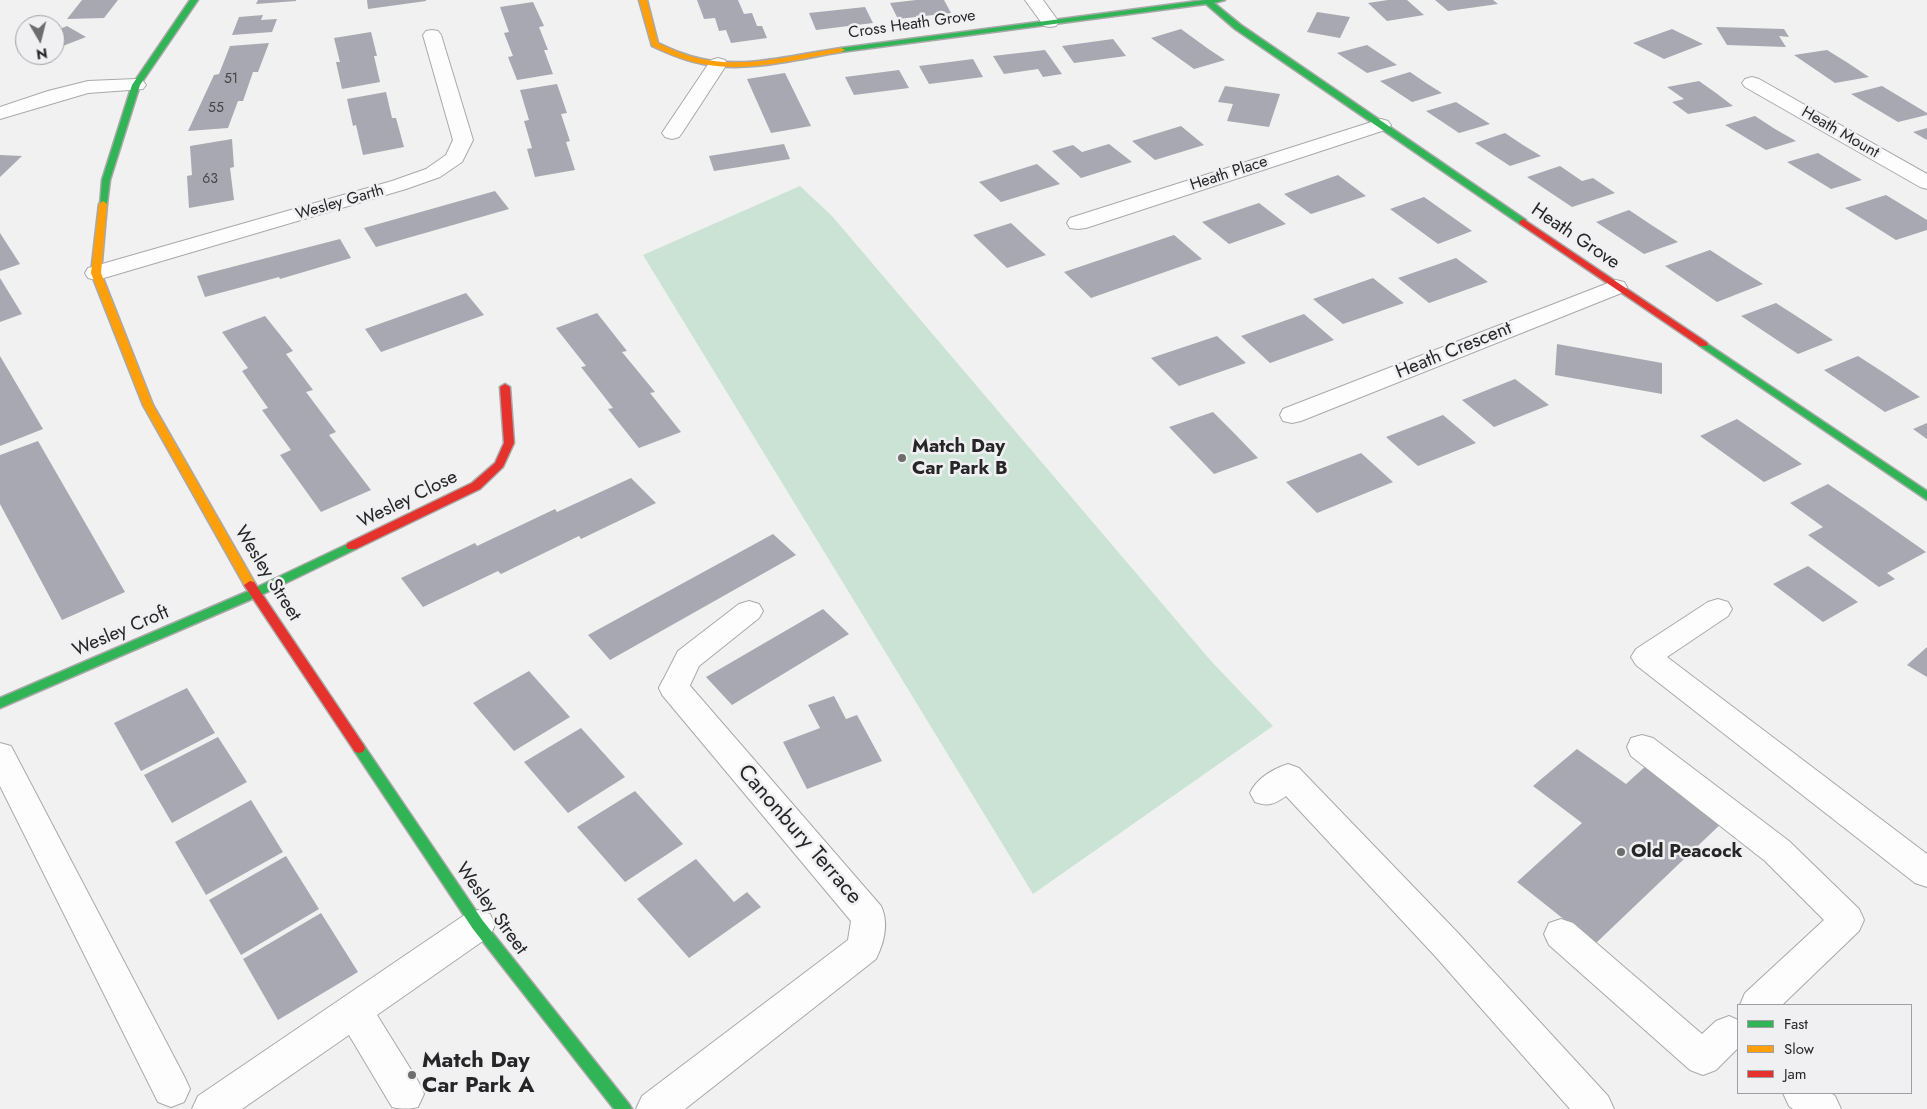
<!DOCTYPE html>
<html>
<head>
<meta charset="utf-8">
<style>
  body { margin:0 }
  #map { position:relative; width:1927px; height:1109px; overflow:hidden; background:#f1f1f1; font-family:Jost,sans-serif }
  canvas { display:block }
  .legend { position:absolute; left:1737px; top:1004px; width:175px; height:90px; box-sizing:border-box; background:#f0f0f2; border:1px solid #9f9fa1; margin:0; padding:6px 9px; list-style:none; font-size:15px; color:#262627 }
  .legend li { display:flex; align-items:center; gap:10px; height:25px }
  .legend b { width:25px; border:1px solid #9f9fa1 }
  .north { position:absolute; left:15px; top:15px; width:50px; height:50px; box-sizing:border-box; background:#f0f0f2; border:1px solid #9f9fa1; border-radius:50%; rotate:172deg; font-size:14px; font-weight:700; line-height:20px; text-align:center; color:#262627 }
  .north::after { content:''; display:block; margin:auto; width:18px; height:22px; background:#6d6d6e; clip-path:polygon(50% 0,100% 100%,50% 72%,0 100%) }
</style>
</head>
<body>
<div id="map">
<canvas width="1927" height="1109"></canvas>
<ul class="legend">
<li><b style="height:6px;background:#30b455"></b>Fast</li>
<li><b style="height:6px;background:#ff9f0a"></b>Slow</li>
<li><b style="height:6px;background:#e5322d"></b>Jam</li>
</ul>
<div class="north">N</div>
</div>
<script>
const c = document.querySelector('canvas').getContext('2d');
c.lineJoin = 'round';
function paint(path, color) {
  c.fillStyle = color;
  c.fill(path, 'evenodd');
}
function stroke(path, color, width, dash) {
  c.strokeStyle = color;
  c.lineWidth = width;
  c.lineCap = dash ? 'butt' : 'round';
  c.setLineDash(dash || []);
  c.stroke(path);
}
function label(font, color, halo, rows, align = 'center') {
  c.font = font + ' Jost,sans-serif';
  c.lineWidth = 5;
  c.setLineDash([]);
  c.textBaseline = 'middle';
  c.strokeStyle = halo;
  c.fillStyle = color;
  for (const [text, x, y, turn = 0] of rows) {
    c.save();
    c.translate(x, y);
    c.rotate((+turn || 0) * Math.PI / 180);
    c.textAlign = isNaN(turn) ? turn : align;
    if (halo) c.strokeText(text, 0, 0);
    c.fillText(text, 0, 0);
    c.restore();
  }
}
paint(new Path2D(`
  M800,186l32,30 379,445 62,65 -240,168 -390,-639z`), '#cae3d5');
paint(new Path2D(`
  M82,0h36l-14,18 -37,1z
  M258,0h38v1l-40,3z
  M367,0h59v1l-58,8z
  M697,0h41l6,14 8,-1 5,13h5l5,12 -36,5 -5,-13 -7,1 -4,-13 -11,1z
  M916,0h28l7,13 -53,6 -8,-16z
  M1388,0h19l17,15 -37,6 -19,-18z
  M1435,0h58l5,4 -50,7z
  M533,2l11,24 -5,1 9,23h-4l9,24 -36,6 -9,-23 5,-1 -9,-23 5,-1 -9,-25z
  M865,7l8,16 -57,7 -7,-17z
  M1317,12l33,5 -10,21 -33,-6z
  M263,15l-2,5 16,-1 -5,13 -40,3 7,-18z
  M67,26l19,11 -31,12v-18z
  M1716,27l68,2 5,8 -10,-1 7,11 -59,-2z
  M1181,29l26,19 18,12 -31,9 -43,-31z
  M1672,29l31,15 -39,15 -31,-16z
  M371,32l6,24h-3l6,26 -38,7 -6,-27h4l-6,-24z
  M1113,39l13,17 -52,7 -12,-17z
  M269,43l-11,29h-5l-10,29h-5l-10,27 -40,3 26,-56 5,-1 11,-28z
  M1367,45l30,20 -30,8 -30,-20z
  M1045,50l17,24 -19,3 -5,-8 -34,5 -11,-18z
  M1827,50l21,13 21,14 -34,6 -41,-28z
  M973,59l10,18 -54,7 -10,-18z
  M899,70l10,18 -55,7 -9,-18z
  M1410,72l16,11 16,10 -30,9 -32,-21z
  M785,73l26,53 -40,7 -24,-54z
  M1699,81l17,12 17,13 -45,8 -16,-12 12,-3 -17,-12z
  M557,84l10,29 -6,1 9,27 -4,1 9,28 -40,7 -8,-28 5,-1 -8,-27 5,-1 -9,-30z
  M1225,86l55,8 -11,33 -42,-6 6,-17 -15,-2z
  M1882,86l45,27v2l-29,7 -47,-28z
  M386,92l6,26h4l8,29 -41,8 -7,-30 -3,1 -6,-27z
  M1456,102l34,22 -31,9 -33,-22z
  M1755,116l20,13 21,12 -30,9 -41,-25z
  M1181,126l23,19 -49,15 -23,-19z
  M1927,128v12l-14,-8z
  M1505,133l18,12 18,11 -31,10 -35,-23z
  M232,139l2,28 -4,1 4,32 -45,8 -2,-32 5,-1 -2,-29z
  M784,144l6,15 -76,12 -5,-15z
  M1109,144l23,18 -51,16 -29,-27 21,-6 9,7z
  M1818,153l21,13 23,14 -31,9 -44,-27z
  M0,155l22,1 -22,21z
  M1037,164l23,20 -59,18 -22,-20z
  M1560,166l22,15 11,-3 22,15 -43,14 -45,-30z
  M1338,175l28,21 -55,18 -27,-20z
  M495,191l14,18 -133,38 -12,-19z
  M1886,195l41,25v10l-31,10 -51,-32z
  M1424,197l48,34 -34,13 -48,-35z
  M1259,203l27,21 -57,20 -27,-22z
  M1629,210l24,16 25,16 -34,12 -48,-32z
  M1011,223l17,16 18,16 -39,13 -34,-33z
  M0,233l20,31 -20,7z
  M1174,235l28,24 -111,39 -27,-26z
  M340,239l11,19 -71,21 -1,-2 -74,20 -8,-21z
  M1710,250l26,17 27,17 -46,18 -52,-36z
  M1456,258l32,24 -59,21 -31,-25z
  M0,278l22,36 -22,8z
  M1373,278l31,25 -61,21 -30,-25z
  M466,293l18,22 -103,37 -16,-23z
  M1776,303l28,18 29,19 -35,14 -57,-38z
  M597,313l30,38 -5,1 33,40 -5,1 31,39 -42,16 -31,-39 5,-1 -32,-41 5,-1 -30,-38z
  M1304,314l30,26 -64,23 -29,-27z
  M265,316l28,35 -7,3 27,36 -7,2 30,40 -7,3 42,55 -50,22 -41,-57 11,-5 -29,-40 6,-2 -26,-37 6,-3 -26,-36z
  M1217,336l29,27 -67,23 -28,-28z
  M1557,344l105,19v31l-107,-19z
  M0,356l43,73 -43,17z
  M1858,356l31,20 31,21 -35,15 -61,-42z
  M1515,379l34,26 -55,22 -32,-27z
  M1213,412l22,22 23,24 -44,16 -45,-47z
  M1443,415l33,28 -58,23 -32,-29z
  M1737,419l32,22 33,23 -38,18 -64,-46z
  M1927,423v16l-14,-10z
  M38,441l87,151 -63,28 -62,-116v-49z
  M1361,453l32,29 -76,31 -31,-31z
  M631,478l25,25 -75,36 -2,-3 -78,38 -3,-3 -75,36 -22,-29 74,-35 2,3 78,-37 2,3z
  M1828,484l34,23 64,45 -39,21 8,6 -16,8 -71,-52 15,-8 -33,-24z
  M773,534l23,21 -186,105 -22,-25z
  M1808,566l50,36 -35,20 -50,-38z
  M823,609l26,25 -117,71 -26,-28z
  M1927,647v30l-20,-12z
  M529,671l41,46 -56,34 -41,-48z
  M187,688l28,45 -74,38 -27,-48z
  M834,696l12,23 11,-4 25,46 -75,28 -24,-47 37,-14 -12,-23z
  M581,728l44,49 -57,36 -44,-51z
  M218,737l29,45 -75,41 -28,-48z
  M1577,749l49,35 22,-20 78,55 -131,125 -78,-62 65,-59 -49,-37z
  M635,791l48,53 -58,38 -48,-55z
  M251,800l32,52 -77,43 -31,-53z
  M286,856l33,53 -78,46 -32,-55z
  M696,859l38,43 13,-10 14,15 -72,51 -52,-59z
  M321,913l37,59 -80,48 -35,-61z`), '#a7a8b1');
const lane = new Path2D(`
  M718,58l7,2 2,4 -45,69 -3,4 -7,2 -7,-2 -3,-4 49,-73z
  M1718,599l10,3 4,7 -4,7 -61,41 260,197v33l-12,-4 -279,-218 -5,-8 5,-8 72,-47z
  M749,601l10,3 4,7 -4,7 -60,48 -14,30 -11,3 -11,-3 -4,-8 19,-37 61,-47z
  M1642,735l11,3 136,103 70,68 5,11 -5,11 -77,74h-42l5,-12 79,-73 -59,-59 -134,-105 -4,-9 4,-9z
  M0,743l11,3 173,330 6,13 -6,13 -13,5 -13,-5 -158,-316z
  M1288,764l11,4 160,166 149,162 6,13h-44l-135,-153 -149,-160c-11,8 -18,11 -31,6l-5,-9c7,-15 23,-24 38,-29z
  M478,910l12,4 5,11 -5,11 -113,79 41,66 6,13 -6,13c-8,2 -18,2 -26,0l-43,-72 -107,74h-50l6,-13 268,-182z
  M1561,919l12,4 129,111 14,-13 13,-5 9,4v28l-22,22 -13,5 -13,-5 -141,-125 -5,-11 5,-11z
  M1783,1093h48l4,3 6,13h-48l-4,-3z`);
const street = new Path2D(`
  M1025,0h18l16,22 -3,4 -6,1 -6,-1z
  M432,30l6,1 3,4 32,105 -11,22 -22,15 -34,12 -302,89 -8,2 -8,-2 -3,-5 3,-5 304,-87 34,-12 20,-14 7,-15 -30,-105 3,-4z
  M1752,77l7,2 168,95v15l-7,-2 -175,-100 -3,-4 3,-4z
  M136,79l7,2 3,4 -3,4 -55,4 -88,26v-12l48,-16 40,-10z
  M1381,119l7,2 3,4 -3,4 -302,99 -8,1 -8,-1 -3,-5 3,-5z
  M1616,280l8,2 3,5 -3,5 -323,129 -9,2 -9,-2 -3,-6 3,-6z
  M674,677l11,3 196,226c8,17 3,37 -5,53l-191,150h-49l6,-13 206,-156 3,-19 -188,-225 -4,-8 4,-8z`);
const fast = new Path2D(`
  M190,0h8l-58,85 -30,95 -3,24 -4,3 -3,-1 2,-26 30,-95z
  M1205,0h20l-11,3 27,22 285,195v4h-6l-285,-195 -29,-25 -365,48 -4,-2 4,-2z
  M1703,341l224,150v9l-227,-154 -2,-2z
  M352,542l4,1 2,3 -2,3 -97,47 -259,112v-10l251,-108z
  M359,743l4,1 120,177 146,183 3,5h-18l-141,-180 -118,-177 -2,-4 2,-4z`);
const slow = new Path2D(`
  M639,0h8l11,43c15,7 28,13 44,16 45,10 95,-5 139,-11l4,2 -4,2c-44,7 -93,21 -138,12 -18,-3 -34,-10 -51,-18z
  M103,201l4,3 -6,69 52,132 103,180 -2,3h-8l-103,-183 -52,-132 8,-69z`);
const jam = new Path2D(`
  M1523,219l183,123 2,2 -2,2h-6l-180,-122 -1,-2z
  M505,384l5,3 4,56 -11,24 -23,22 -124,60h-8l-2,-3 2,-3 124,-60 23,-20 9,-20 -4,-56z
  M250,581l4,1 109,162 2,4 -2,4 -4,1 -4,-1 -109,-164 -2,-3z`);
stroke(lane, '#a9a9aa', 2);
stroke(street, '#a9a9aa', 2);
stroke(fast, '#a9a9aa', 3);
stroke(slow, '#a9a9aa', 3);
stroke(jam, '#a9a9aa', 3);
paint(lane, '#fdfdfd');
paint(street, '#fdfdfd');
paint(fast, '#30b455');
paint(slow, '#ff9f0a');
paint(jam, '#e5322d');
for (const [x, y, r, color] of [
  [902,458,5,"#6d6d6e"],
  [1621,852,5,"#6d6d6e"],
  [412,1075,5,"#6d6d6e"]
]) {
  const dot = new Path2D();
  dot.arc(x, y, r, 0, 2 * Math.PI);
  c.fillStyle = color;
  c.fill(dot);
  stroke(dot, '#f0f0f2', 2);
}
label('14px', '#46464a', null, [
  ["51",231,80],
  ["55",216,109],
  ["63",210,180]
]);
label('16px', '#262627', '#f0f0f2', [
  ["Cross Heath Grove",912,25,-8],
  ["Heath Mount",1840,133,30],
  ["Heath Place",1229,174,-18],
  ["Wesley Garth",340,203,-16]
]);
label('19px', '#262627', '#f0f0f2', [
  ["Heath Grove",1575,237,34],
  ["Heath Crescent",1454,351,-22],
  ["Wesley Close",408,500,-26],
  ["Wesley Street",267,574,58],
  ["Wesley Croft",121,632,-23],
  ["Wesley Street",491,909,54]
]);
label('bold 19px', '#262627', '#f0f0f2', [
  ["Match Day",912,447],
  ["Car Park B",912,469],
  ["Old Peacock",1631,852]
], 'left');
label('22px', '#262627', '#f0f0f2', [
  ["Canonbury Terrace",799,835,49]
]);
label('bold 22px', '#262627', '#f0f0f2', [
  ["Match Day",422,1062],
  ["Car Park A",422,1087]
], 'left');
</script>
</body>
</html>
